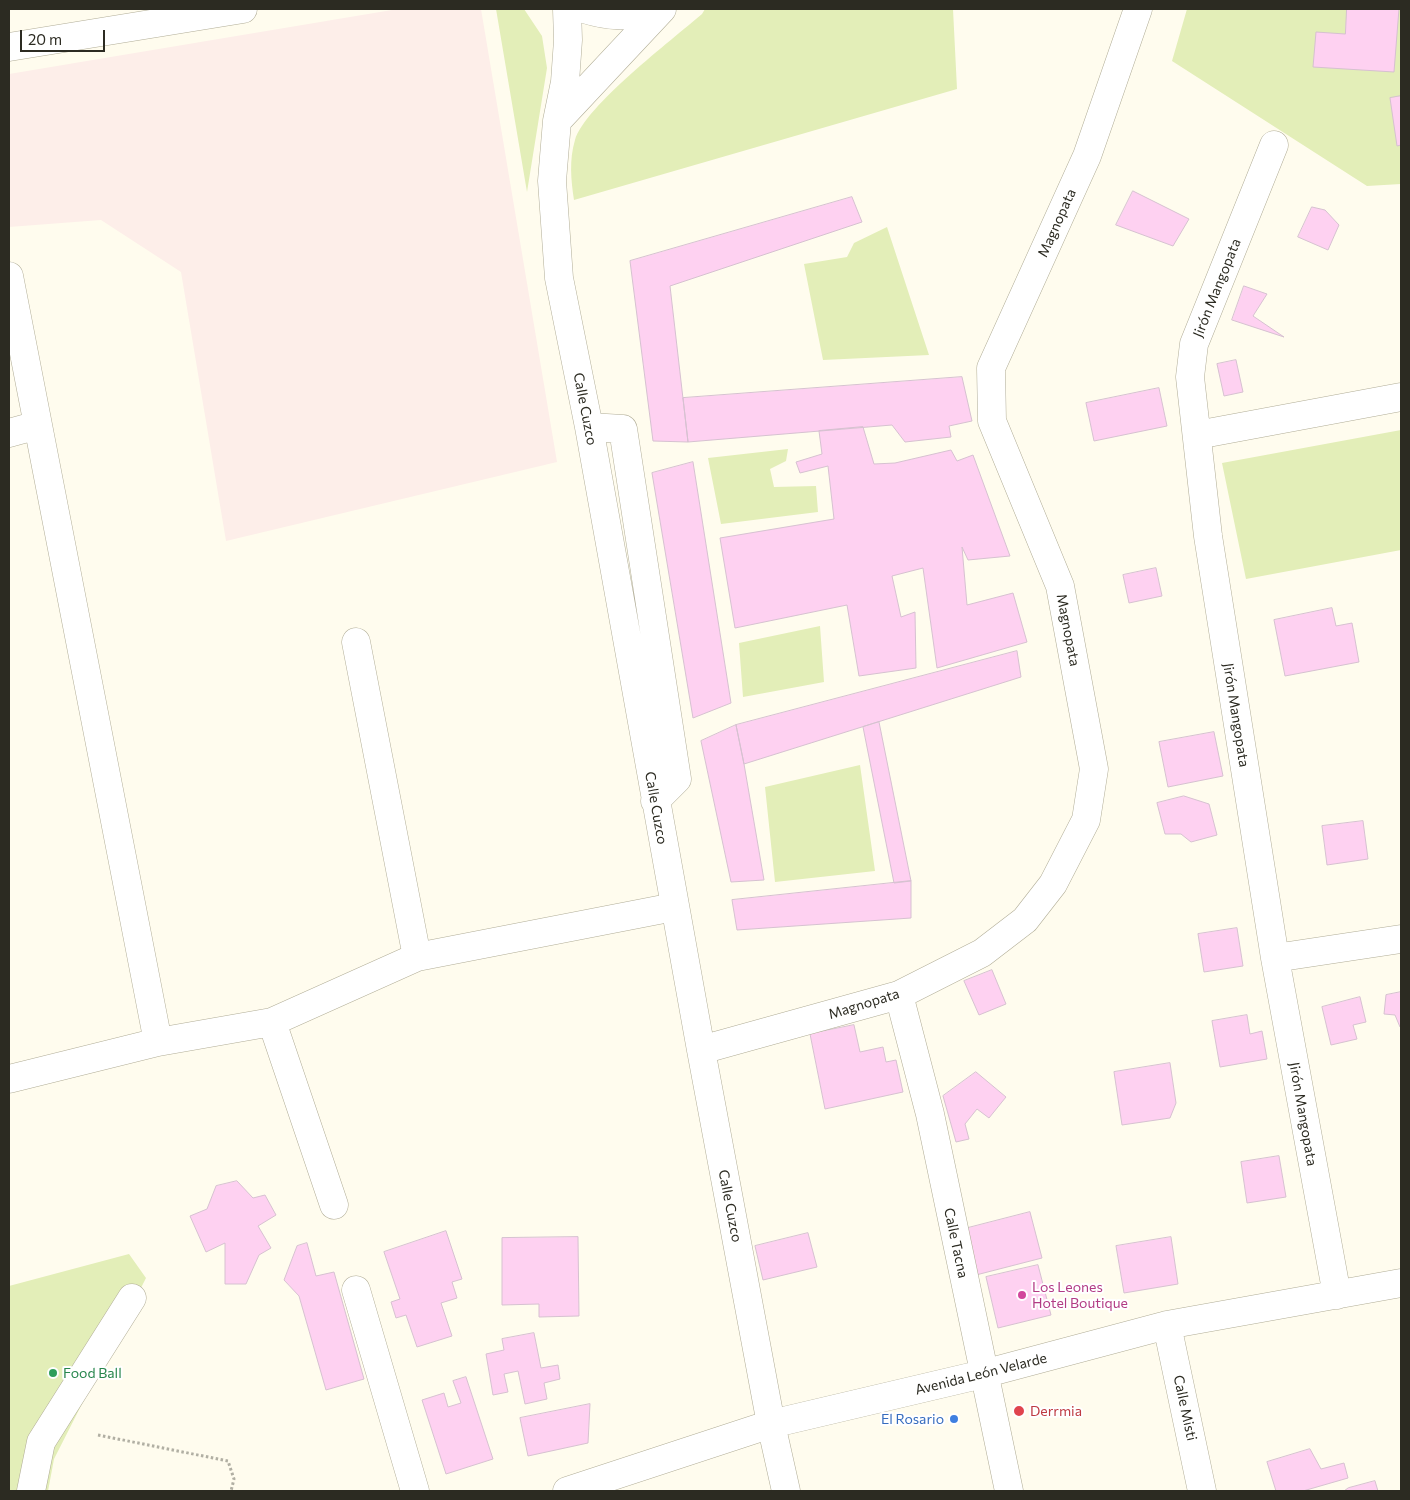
<!DOCTYPE html>
<html>
<head>
<meta charset="utf-8">
<style>
  body { margin:0 }
  #map { position:relative; width:1410px; height:1500px; overflow:hidden; background:#fffcee; font-family:Commissioner,sans-serif }
  canvas { display:block }
  .frame { position:absolute; inset:0; border:10px solid #2c2b22; pointer-events:none }
  .scale { position:absolute; left:20px; top:30px; width:85px; height:22px; box-sizing:border-box; border:2px solid #2c2b22; border-top:0; padding-left:6px; font-size:15px; line-height:18px; white-space:nowrap; color:#2c2b22; -webkit-text-stroke:4px #fff; paint-order:stroke }
</style>
</head>
<body>
<div id="map">
<canvas width="1410" height="1500"></canvas>
<div class="frame"></div>
<div class="scale">20 m</div>
</div>
<script>
const c = document.querySelector('canvas').getContext('2d');
c.lineJoin = 'round';
function paint(path, color) {
  c.fillStyle = color;
  c.fill(path, 'evenodd');
}
function stroke(path, color, width, dash) {
  c.strokeStyle = color;
  c.lineWidth = width;
  c.lineCap = dash ? 'butt' : 'round';
  c.setLineDash(dash || []);
  c.stroke(path);
}
function label(font, color, halo, rows, align = 'center') {
  c.font = font + ' Commissioner,sans-serif';
  c.lineWidth = 4;
  c.setLineDash([]);
  c.textBaseline = 'middle';
  c.strokeStyle = halo;
  c.fillStyle = color;
  for (const [text, x, y, turn = 0] of rows) {
    c.save();
    c.translate(x, y);
    c.rotate((+turn || 0) * Math.PI / 180);
    c.textAlign = isNaN(turn) ? turn : align;
    if (halo) c.strokeText(text, 0, 0);
    c.fillText(text, 0, 0);
    c.restore();
  }
}
paint(new Path2D(`
  M398,9h83l76,453 -331,79 -45,-269 -80,-52 -92,7v-153z`), '#fdeee9');
paint(new Path2D(`
  M496,9h28l18,27 5,32 -20,124z
  M705,9h248l4,80 -383,111c-3,-20 -5,-40 1,-60 10,-34 97,-100 127,-126z
  M1187,9h214v175l-34,2 -195,-125z
  M887,227l42,128 -106,5 -19,-96 43,-7 7,-14z
  M1401,430v120l-155,29 -24,-116z
  M788,449l-2,12 -16,8 4,18 42,-1 2,26 -97,12 -13,-66z
  M820,626l4,56 -81,15 -4,-54z
  M860,765l15,106 -100,11 -10,-95z
  M129,1254l17,24 -92,181 -6,32h-39v-205z`), '#e3eeb8');
const building = new Path2D(`
  M1347,9h52l-5,63 -81,-5 3,-35 29,2z
  M1401,96v49l-4,1 -7,-48z
  M1133,191l56,28 -16,27 -57,-21z
  M852,197l10,25 -192,64 18,156 -35,-1 -23,-180z
  M1312,207l13,3 14,15 -11,25 -30,-13z
  M1244,286l23,8 -14,22 31,21 -52,-17z
  M1236,360l7,32 -19,4 -7,-32z
  M962,377l10,44 -23,5 2,11 -46,5 -13,-17 -204,17 -5,-44z
  M1159,388l8,38 -73,15 -8,-38z
  M863,427l11,37 21,-1 56,-13 6,11 16,-6 37,101 -42,4 -6,-13 5,58 46,-12 14,49 -90,26 -14,-100 -31,8 9,41 14,-5 1,56 -57,8 -12,-71 -112,23 -15,-90 114,-19 -6,-53 -28,7 -4,-11 26,-8 -3,-23z
  M693,462l38,241 -38,15 -41,-245z
  M1156,568l6,28 -33,7 -6,-28z
  M1332,608l4,18 16,-3 7,39 -74,14 -11,-56z
  M1017,651l4,26 -277,87 -8,-39z
  M879,722l32,159 -17,2 -31,-156z
  M736,725l8,39 20,116 -33,2 -30,-141z
  M1214,732l9,44 -55,11 -9,-45z
  M1184,796l25,8 8,31 -26,7 -10,-8h-16l-8,-31z
  M1363,821l5,38 -41,6 -5,-39z
  M911,881v37l-174,12 -5,-30z
  M1237,928l6,38 -39,6 -6,-38z
  M992,970l14,34 -27,11 -15,-34z
  M1401,992v35h-1l-5,-12 -11,-1 2,-19z
  M1360,997l6,25 -13,3 4,14 -26,6 -9,-38z
  M1247,1015l3,19 12,-3 5,28 -47,8 -8,-46z
  M854,1025l6,27 23,-5 3,15 10,-2 7,32 -78,17 -15,-75z
  M1170,1063l6,40 -6,15 -48,7 -8,-53z
  M976,1072l30,25 -17,21 -12,-9 -12,15 4,15 -13,3 -13,-46z
  M1279,1156l7,41 -39,6 -6,-41z
  M237,1181l16,17 12,-3 11,20 -18,11 13,22 -12,7 -13,29h-21v-41l-19,9 -16,-36 17,-7 9,-23z
  M1030,1212l12,46 -66,17 -12,-46z
  M446,1231l16,48 -10,3 5,16 -16,5 11,33 -35,11 -11,-32 -10,3 -5,-16 9,-3 -16,-47z
  M808,1233l9,34 -54,13 -8,-34z
  M578,1237l1,79 -40,1v-13l-37,1v-67z
  M1171,1237l7,47 -54,9 -8,-47z
  M307,1243l9,33 18,-4 30,107 -38,11 -27,-94 -15,-16 13,-34z
  M1038,1265l13,50 -53,13 -12,-51z
  M534,1333l7,35 17,-3 2,14 -16,4 3,16 -22,5 -7,-33 -14,3 4,18 -15,3 -7,-41 18,-4 -2,-11z
  M466,1377l27,82 -47,15 -24,-74 22,-7 4,14 13,-4 -8,-22z
  M590,1404l-2,39 -60,13 -8,-38z
  M1310,1449l11,20 23,-6 4,15 -45,13h-27l-9,-29z
  M1375,1481l3,10h-34l4,-3z`);
paint(building, '#fed1f1');
stroke(building, '#d6c1d0', 1);
const minor = new Path2D(`
  M567,9l1,31 -3,42 -8,39 -5,60 7,97 30,149 112,623 70,374 15,67
  M558,120l104,-111
  M1274,145l-80,199 -4,33 18,159 67,422 62,337
  M9,276l149,766
  M589,427l34,2 54,350 -22,22
  M9,433l29,-8
  M1197,435l204,-38
  M356,642l61,315
  M1275,958l126,-19
  M899,995l31,119 79,377
  M272,1022l62,183
  M701,1050l198,-55 83,-42 43,-33 28,-36 33,-64 8,-51 -34,-183 -68,-165 -1,-53 96,-212 51,-147
  M9,1079l149,-37 114,-20 145,-65 257,-50
  M356,1290l59,201
  M1167,1325l35,166
  M31,1491l10,-49 91,-144
  M567,1491l204,-67 212,-50 184,-49 234,-42`);
const major = new Path2D(`
  M584,9c23,7 45,10 68,0
  M9,47l234,-38`);
stroke(minor, '#b1ad97', 29);
stroke(major, '#b1ad97', 29);
stroke(new Path2D(`
  M98,1435l130,26 6,18 -3,12`), '#b1afa3', 3, [2.5, 2.5]);
stroke(minor, '#fff', 28);
stroke(major, '#fff', 28);
for (const [x, y, r, color] of [
  [1022,1295,5,"#d1479c"],
  [53,1373,5,"#2e9e5b"],
  [1019,1411,6,"#e0444e"],
  [954,1419,5,"#3f7fe0"]
]) {
  const dot = new Path2D();
  dot.arc(x, y, r, 0, 2 * Math.PI);
  c.fillStyle = color;
  c.fill(dot);
  stroke(dot, '#fff', 2);
}
label('14px', '#2c2b22', '#fff', [
  ["Magnopata",1057,223,-66],
  ["Jirón Mangopata",1217,288,-68],
  ["Calle Cuzco",585,409,79],
  ["Magnopata",1068,630,79],
  ["Jirón Mangopata",1236,715,81],
  ["Calle Cuzco",656,808,80],
  ["Magnopata",864,1004,-17],
  ["Jirón Mangopata",1303,1114,80],
  ["Calle Cuzco",730,1206,79],
  ["Calle Tacna",956,1243,78],
  ["Avenida León Velarde",981,1374,-14],
  ["Calle Misti",1185,1408,78]
]);
label('14px', '#b23c85', '#fff', [
  ["Los Leones",1032,1287],
  ["Hotel Boutique",1032,1303]
], 'left');
label('14px', '#27864d', '#fff', [
  ["Food Ball",63,1373]
], 'left');
label('14px', '#be3a42', '#fff', [
  ["Derrmia",1030,1411]
], 'left');
label('14px', '#366cbe', '#fff', [
  ["El Rosario",944,1419]
], 'right');
</script>
</body>
</html>
